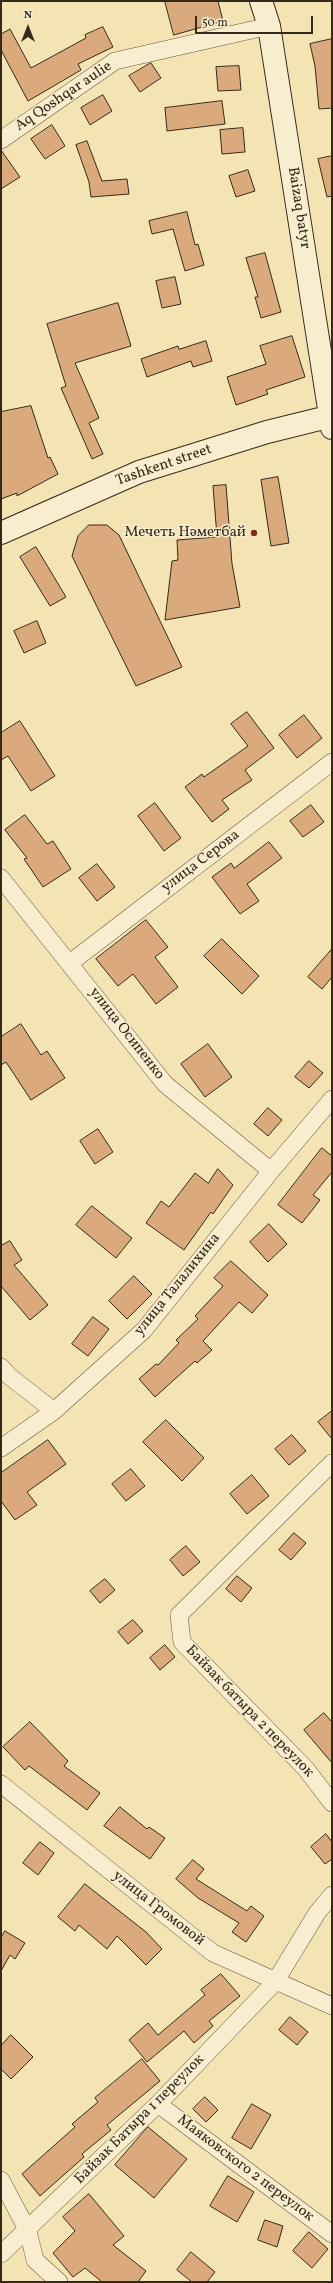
<!DOCTYPE html>
<html>
<head>
<meta charset="utf-8">
<style>
  body { margin:0 }
  #map { position:relative; width:333px; height:2283px; overflow:hidden; background:#f4e4b4; font-family:Vollkorn,serif }
  canvas { display:block }
  .frame { position:absolute; inset:0; border:2px solid #342a1c; pointer-events:none }
  .north { position:absolute; left:8px; top:8px; width:40px; height:40px; -webkit-text-stroke:3px #f8edce; paint-order:stroke; rotate:0deg; font-size:11px; font-weight:700; line-height:16px; text-align:center; color:#342a1c }
  .north::after { content:''; display:block; margin:auto; width:14px; height:18px; background:#342a1c; clip-path:polygon(50% 0,100% 100%,50% 72%,0 100%) }
  .scale { position:absolute; left:195px; top:16px; width:118px; height:18px; box-sizing:border-box; border:2px solid #342a1c; border-top:0; padding-left:5px; font-size:12px; line-height:14px; white-space:nowrap; color:#342a1c; -webkit-text-stroke:3px #f8edce; paint-order:stroke }
</style>
</head>
<body>
<div id="map">
<canvas width="333" height="2283"></canvas>
<div class="frame"></div>
<div class="north">N</div>
<div class="scale">50 m</div>
</div>
<script>
const c = document.querySelector('canvas').getContext('2d');
c.lineJoin = 'round';
function paint(path, color) {
  c.fillStyle = color;
  c.fill(path, 'evenodd');
}
function stroke(path, color, width, dash) {
  c.strokeStyle = color;
  c.lineWidth = width;
  c.lineCap = dash ? 'butt' : 'round';
  c.setLineDash(dash || []);
  c.stroke(path);
}
function label(font, color, halo, rows, align = 'center') {
  c.font = font + ' Vollkorn,serif';
  c.lineWidth = 3;
  c.setLineDash([]);
  c.textBaseline = 'middle';
  c.strokeStyle = halo;
  c.fillStyle = color;
  for (const [text, x, y, turn = 0] of rows) {
    c.save();
    c.translate(x, y);
    c.rotate((+turn || 0) * Math.PI / 180);
    c.textAlign = isNaN(turn) ? turn : align;
    if (halo) c.strokeText(text, 0, 0);
    c.fillText(text, 0, 0);
    c.restore();
  }
}
const building = new Path2D(`
  M165,1h53l5,20 -49,14z
  M103,27l10,20 -35,17 3,6 -53,31 -27,-51v-16l9,-5 21,39 55,-30 -1,-3z
  M332,39v69l-13,1 -4,-43 -5,-22z
  M151,63l10,15 -21,14 -11,-16z
  M239,66l2,24 -23,1 -2,-24z
  M103,95l9,16 -22,14 -9,-17z
  M222,101l3,23 -58,7 -2,-23z
  M52,125l13,21 -20,13 -14,-20z
  M243,128l2,24 -23,2 -2,-24z
  M87,141l15,40 25,-2 2,15 -38,3 -2,-15 -13,-37z
  M1,150l19,27 -19,12z
  M332,156v40l-5,1 -9,-38z
  M248,170l7,21 -19,6 -7,-21z
  M187,212l8,33 3,-1 6,21 -19,6 -12,-42 -21,5 -3,-13z
  M265,253l16,59 -20,6 -6,-21h3l-12,-39z
  M175,277l6,27 -19,4 -6,-27z
  M118,303l13,43 -56,17 24,55 -10,5 14,31 -11,5 -31,-71 5,-2 -19,-62z
  M292,336l13,41 -39,13 2,4 -32,11 -9,-28 39,-13 -6,-18z
  M206,341l6,20 -19,6 -2,-6 -44,16 -6,-18 37,-13 1,3z
  M31,406l17,52 2,-1 8,17 -41,22v-3l-16,6v-87z
  M278,477l11,66 -18,3 -10,-66z
  M226,485l6,79 8,43 -75,13 7,-59 6,-1 -1,-20 40,-3 -4,-51z
  M89,525h18l12,10 63,132 -46,19 -64,-130 6,-20z
  M36,547l30,50 -16,9 -30,-49z
  M37,621l9,22 -22,10 -10,-22z
  M247,712l27,36 -29,22 7,10 -30,20 7,9 -17,13 -27,-35 17,-13 2,3 44,-31 -17,-22z
  M304,715l18,23 -25,20 -18,-23z
  M20,721l35,55 -24,15 -23,-35 -7,4v-27z
  M155,803l26,35 -17,13 -26,-35z
  M311,805l13,17 -21,15 -13,-16z
  M25,815l22,29 6,-3 18,28 -28,18 -19,-28 3,-1 -22,-28z
  M269,842l13,16 -35,26 12,17 -19,13 -28,-37 19,-14 3,5z
  M97,864l18,23 -18,14 -18,-23z
  M146,920l22,27 -13,10 23,30 -22,17 -23,-30 -15,12 -22,-27z
  M222,939l37,37 -17,18 -38,-38z
  M332,949v28l-10,12 -14,-12z
  M21,1024l20,31 6,-4 18,27 -34,22 -25,-38 -5,3v-28z
  M208,1044l24,33 -27,20 -24,-33z
  M309,1061l14,12 -14,15 -14,-11z
  M268,1108l14,12 -14,16 -14,-12z
  M98,1129l15,23 -18,12 -15,-23z
  M322,1148l10,8v16l-19,23 7,5 -18,23 -24,-18z
  M218,1169l15,16 -20,29 -2,-2 -27,38 -38,-27 15,-22 8,6 26,-34 13,10z
  M92,1206l40,32 -16,20 -40,-33z
  M269,1224l18,20 -19,18 -18,-20z
  M10,1241l12,19 -8,5 34,40 -18,15 -29,-34v-40z
  M231,1261l37,34 -16,18 -13,-11 -36,39 9,9 -15,13 -2,-2 -40,36 -16,-18 17,-15 2,1 21,-22 -3,-3 22,-21 -3,-3 28,-30 -9,-8z
  M134,1276l18,18 -25,25 -18,-18z
  M93,1317l16,12 -21,27 -16,-12z
  M332,1411v28l-14,-17z
  M166,1420l38,38 -22,23 -39,-39z
  M292,1435l14,16 -17,14 -14,-16z
  M48,1440l18,24 -39,28 10,13 -22,15 -14,-19v-28z
  M131,1469l14,17 -19,15 -14,-17z
  M252,1475l17,21 -22,18 -17,-20z
  M294,1533l12,10 -15,17 -12,-10z
  M186,1546l14,16 -17,14 -13,-16z
  M237,1576l15,12 -11,14 -15,-13z
  M105,1579l10,11 -15,13 -10,-12z
  M133,1620l10,11 -15,13 -10,-12z
  M165,1645l10,12 -15,13 -10,-12z
  M324,1713l8,9v41l-28,-33z
  M30,1722l38,39 -4,5 36,27 -13,17 -58,-44 -4,4 -22,-23z
  M120,1807l27,22 2,-2 16,11 -15,21 -46,-33z
  M326,1834l6,8v17l-7,5 -14,-17z
  M40,1842l14,11 -16,22 -15,-12z
  M193,1860l11,9 -8,10 51,32 4,-5 13,10 -18,26 -14,-10 7,-9 -41,-25 -22,-19z
  M85,1884l61,48 16,17 -16,16 -29,-29 -10,13 -28,-24 -4,6 -17,-14z
  M5,1931l20,12 -10,16 -5,-4 -9,16v-33z
  M221,1974l19,22 -31,25 4,5 -19,17 -10,-12 -37,31 -18,-22 19,-17 10,12 47,-40 -4,-5z
  M290,2017l18,15 -11,13 -18,-15z
  M11,2035l22,22 -22,22 -10,-10v-23z
  M142,2059l18,22 -53,44 4,5 -29,24 2,3 -44,39 -18,-22 53,-47 -3,-3 26,-22 -3,-4z
  M205,2097l13,13 -12,12 -13,-13z
  M252,2104l19,11 -20,34 -19,-11z
  M148,2127l39,32 -33,39 -39,-33z
  M228,2176l26,16 -17,30 -27,-16z
  M89,2194l35,42 -11,9 33,26 -8,11h-36l-17,-14 -12,9 -20,-24 22,-22 -12,-14z
  M265,2220l18,6 -6,21 -19,-7z
  M309,2232l19,17 -16,19 -19,-17z
  M191,2252l24,20 -8,10h-15l-15,-12z`);
paint(building, '#dbaa7c');
stroke(building, '#342a1c', 1);
const street = new Path2D(`
  M1,140l114,-79 154,-35
  M1,878l164,206 106,87
  M70,963l262,-201
  M1,1367l8,9 45,35
  M1,1448l53,-37 90,-81 127,-159 61,-72
  M332,1463l-153,152 3,27 124,127 26,34
  M1,1784l212,169 119,53
  M158,2104l174,130
  M1,2180l27,51 7,29 24,22
  M1,2254l157,-150 117,-122 42,-69 15,-18`);
const secondary = new Path2D(`
  M261,1l8,25 63,402
  M1,533l138,-61 128,-40 65,-16`);
stroke(street, '#645842', 18);
stroke(secondary, '#342a1c', 24);
stroke(street, '#f8edce', 17);
stroke(secondary, '#f8edce', 22);
for (const [x, y, r, color] of [
  [254,533,4,"#8f2418"]
]) {
  const dot = new Path2D();
  dot.arc(x, y, r, 0, 2 * Math.PI);
  c.fillStyle = color;
  c.fill(dot);
  stroke(dot, '#f8edce', 1.5);
}
label('15px', '#342a1c', '#f8edce', [
  ["Aq Qoshqar aulie",64,97,-34],
  ["Baizaq batyr",298,208,81],
  ["Tashkent street",164,466,-19],
  ["улица Серова",201,862,-37],
  ["улица Осипенко",126,1034,52],
  ["улица Талалихина",178,1285,-51],
  ["Байзак батыра 2 переулок",249,1712,46],
  ["улица Громовой",158,1909,38],
  ["Байзак Батыра 1 переулок",140,2120,-45],
  ["Маяковского 2 переулок",245,2169,37]
]);
label('15px', '#342a1c', '#f8edce', [
  ["Мечеть Нәметбай",246,533]
], 'right');
</script>
</body>
</html>
